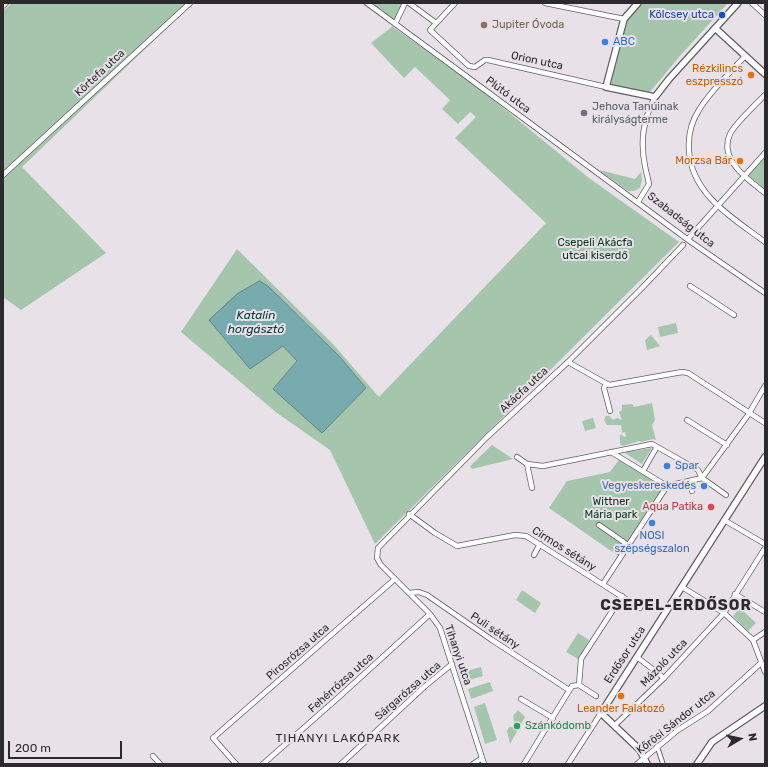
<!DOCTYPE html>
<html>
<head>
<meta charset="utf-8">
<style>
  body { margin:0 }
  #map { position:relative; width:768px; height:767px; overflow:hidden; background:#e8e2e8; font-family:Rubik,sans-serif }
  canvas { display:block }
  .frame { position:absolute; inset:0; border:4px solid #2c2a2c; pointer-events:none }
  .north { position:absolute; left:720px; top:719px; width:40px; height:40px; -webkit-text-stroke:3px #e8e2e8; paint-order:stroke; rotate:81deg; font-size:11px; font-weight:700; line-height:16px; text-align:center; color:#2c2a2c }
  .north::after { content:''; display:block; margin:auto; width:14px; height:18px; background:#2c2a2c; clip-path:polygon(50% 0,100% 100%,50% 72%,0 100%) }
  .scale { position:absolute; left:8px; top:741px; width:114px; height:18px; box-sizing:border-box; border:2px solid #2c2a2c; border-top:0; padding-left:5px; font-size:12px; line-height:14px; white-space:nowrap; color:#2c2a2c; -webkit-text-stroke:3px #e8e2e8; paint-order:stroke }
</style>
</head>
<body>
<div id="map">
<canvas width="768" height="767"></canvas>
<div class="frame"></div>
<div class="north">N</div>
<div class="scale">200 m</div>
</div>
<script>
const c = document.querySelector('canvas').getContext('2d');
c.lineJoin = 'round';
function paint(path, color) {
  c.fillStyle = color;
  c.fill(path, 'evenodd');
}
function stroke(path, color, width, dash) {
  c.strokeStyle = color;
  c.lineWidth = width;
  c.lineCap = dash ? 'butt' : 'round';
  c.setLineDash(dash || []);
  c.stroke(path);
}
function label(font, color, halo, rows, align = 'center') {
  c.font = font + ' Rubik,sans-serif';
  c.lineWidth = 4;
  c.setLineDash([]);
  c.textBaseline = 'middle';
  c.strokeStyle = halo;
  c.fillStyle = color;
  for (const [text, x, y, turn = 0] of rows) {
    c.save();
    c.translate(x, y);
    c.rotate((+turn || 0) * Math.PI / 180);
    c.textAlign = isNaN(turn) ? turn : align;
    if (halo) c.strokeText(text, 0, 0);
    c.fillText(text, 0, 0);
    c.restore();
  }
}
paint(new Path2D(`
  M12,3h181l-171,164 84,86 -85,57 -18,-13v-286z
  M361,3h44l-12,24 81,57 115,94 90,64 -304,302 -45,-94 -53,-37 -96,-81 56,-83 96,95 46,53 167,-174 -91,-85 21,-21 -6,-5 -12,12 -16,-15 8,-9 -35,-33 -11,11 -33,-35 22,-17zM269,287l70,69 27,32 -93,1 24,-28 -14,-15 -33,23z
  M642,3h86l-49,54 -29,35 -4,1 -36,-8 -1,-2 14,-57 6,-9z
  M765,153v40l-22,-18z
  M599,170l36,9 6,-7 1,8 -2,8 -6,3h-6z
  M676,323l2,10 -18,4 -2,-10z
  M651,335l9,11 -13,4 -2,-10z
  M652,403l3,17 -3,5 4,15 -3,-1 -12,3 -2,-1 -16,5 -3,-2v-8l1,-2 3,3 2,-1 -1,-4 -3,1 -1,-8h-14l-3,-5 2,-4h3l4,4 4,-2 5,2 -3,-8 3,-2v-5l10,-1 2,3z
  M593,418l3,10 -11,3 -3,-10z
  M492,445l21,14 -41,10 -2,-3z
  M652,448l-10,16 -17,-11 2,-1z
  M621,457l46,29 -47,71 -71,-49 18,-27 43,-9z
  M522,590l19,13 -6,10 -19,-13z
  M740,608l16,15 -8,8 -15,-15z
  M578,633l11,7 -11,19 -12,-7z
  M481,667l2,9 -14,4 -3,-9z
  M490,682l3,9 -22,8 -3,-10z
  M485,703l12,37 -12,4 -11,-37z
  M518,710l7,7 -15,27 -3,-13 2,-4h4l2,-2 -2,-9z`), '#a5c5ad');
const water = new Path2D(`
  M260,281l9,6 70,69 27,32 -44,45 -49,-44 24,-28 -14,-15 -33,23 -41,-49 28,-26z`);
paint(water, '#78abad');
stroke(water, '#618486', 1);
const pedestrian = new Path2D(`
  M657,746l6,18`);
const minor = new Path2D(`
  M367,3l324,239 74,51
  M409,3l27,20
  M455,3l-25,27 39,36 6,1 10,-7h3l118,27
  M545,3l79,16
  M752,3l13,12
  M3,6l3,-3
  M395,24l10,-21
  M745,56c-15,17 -34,34 -46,54 -8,12 -11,27 -10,41 3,44 44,67 76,91
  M765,95c-9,9 -30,29 -35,39 -12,26 19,46 35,59
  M3,175l187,-172
  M638,202l11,-18c-1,-6 -3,-12 -4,-18 -5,-25 -2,-46 10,-69
  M688,239l77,-86
  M690,286l44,29
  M568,362l41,23 73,-13 6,1 77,50
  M606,384l-2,4 6,23
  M687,420l40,25
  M611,452l56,34 35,-8 46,-63 17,-29
  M517,457l10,7 16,2 109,-22 46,26 4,8 24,17
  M527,464l5,24
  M643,471l12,-21
  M689,482l3,9
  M409,514l26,19 22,13 58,-11 11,1 114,72
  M724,520l41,24
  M599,525l29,20
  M534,555l6,-11
  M603,584l64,-98
  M682,587l42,26 29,27 12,32
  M409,593l10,-1 8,3 65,45 77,50
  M735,594l30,18
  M753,640l12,-8
  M637,657l27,21
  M579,685l2,-26 41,-63
  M521,699l32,19
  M615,725l49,-47 60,-65 41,-65
  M153,756l7,8
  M236,764l-23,-26 182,-159
  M263,764l77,-68 90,-82
  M341,764l83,-77 28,-23
  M473,764l9,-6
  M484,764l-44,-136 -10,-14 -49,-49 -4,-7 1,-10 109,-111 81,-75 73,-73 42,-44
  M524,764l48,-78 7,-1 17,11
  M568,764l33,-51
  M637,764l41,-34 30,-19 53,-48`);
const tertiary = new Path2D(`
  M638,3l-14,16 -18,68 49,10 14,-18 69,-76
  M715,28l50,46
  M647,764l-7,-14 -39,-37 164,-256
  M697,764l15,-22 53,-36`);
stroke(pedestrian, '#645e63', 5.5);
stroke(minor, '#645e63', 6);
stroke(tertiary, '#645e63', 8);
stroke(pedestrian, '#fff', 3.5);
stroke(minor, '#fff', 4.5);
stroke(tertiary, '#fff', 5.5);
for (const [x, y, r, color] of [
  [722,15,4,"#1a4fb4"],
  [484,25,4,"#8d6e63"],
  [605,42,4,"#3f7fe0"],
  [751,75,4,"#e8710a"],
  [584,113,4,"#6b7280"],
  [740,161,4,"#e8710a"],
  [667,466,4,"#3f7fe0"],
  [704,486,4,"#3f7fe0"],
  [711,507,4,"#e0444e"],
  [652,523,4,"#3f7fe0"],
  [621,696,4,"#e8710a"],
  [517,726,4,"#2e9e5b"]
]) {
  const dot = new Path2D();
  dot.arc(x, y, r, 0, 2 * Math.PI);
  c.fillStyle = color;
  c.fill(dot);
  stroke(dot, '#e8e2e8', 1.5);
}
label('11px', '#164399', '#e8e2e8', [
  ["Kölcsey utca",714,15]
], 'right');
label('11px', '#785e54', '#e8e2e8', [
  ["Jupiter Óvoda",492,25]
], 'left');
label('11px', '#366cbe', '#e8e2e8', [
  ["ABC",613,42],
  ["Spar",675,466],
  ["Vegyeskereskedés",696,486,"right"],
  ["NOSI",652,536,"center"],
  ["szépségszalon",652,549,"center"]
], 'left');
label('11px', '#2c2a2c', '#e8e2e8', [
  ["Orion utca",537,61,12],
  ["Körtefa utca",100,73,-43],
  ["Plútó utca",508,95,37],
  ["Szabadság utca",681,220,38],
  ["Akácfa utca",524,390,-43],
  ["Cirmos sétány",564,549,32],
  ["Puli sétány",495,631,34],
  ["Pirosrózsa utca",298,652,-41],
  ["Tihanyi utca",458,655,71],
  ["Erdősor utca",625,655,-57],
  ["Mázoló utca",664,663,-46],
  ["Fehérrózsa utca",341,683,-42],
  ["Sárgarózsa utca",408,691,-41],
  ["Kőrösi Sándor utca",676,722,-38]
]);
label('11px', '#c56008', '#e8e2e8', [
  ["Rézkilincs",743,69],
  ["eszpresszó",743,82],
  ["Morzsa Bár",732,161],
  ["Leander Falatozó",621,709,"center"]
], 'right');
label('11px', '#5b616d', '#e8e2e8', [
  ["Jehova Tanúinak",592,107],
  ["királyságterme",592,120]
], 'left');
label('11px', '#063319', '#e8e2e8', [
  ["Csepeli Akácfa",595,243],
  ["utcai kiserdő",595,256],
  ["Wittner",611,502],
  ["Mária park",611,515]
]);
label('11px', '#be3a42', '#e8e2e8', [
  ["Aqua Patika",703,507]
], 'right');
label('11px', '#27864d', '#e8e2e8', [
  ["Szánkódomb",525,726]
], 'left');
label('italic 12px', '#05383b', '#e8e2e8', [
  ["Katalin",256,316],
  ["horgásztó",256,330]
]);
c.letterSpacing = '1px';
label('12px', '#2c2a2c', '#e8e2e8', [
  ["TIHANYI LAKÓPARK",338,739]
]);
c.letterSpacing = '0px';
c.letterSpacing = '1px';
label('bold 15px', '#2c2a2c', '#e8e2e8', [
  ["CSEPEL-ERDŐSOR",676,606]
]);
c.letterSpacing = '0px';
</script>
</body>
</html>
